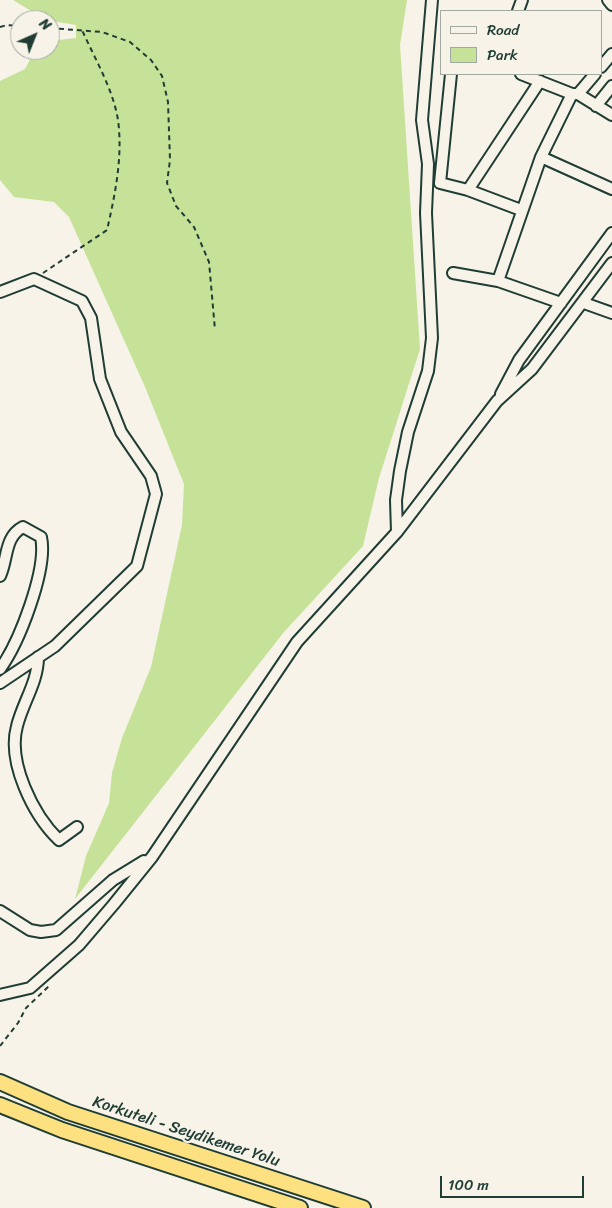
<!DOCTYPE html>
<html>
<head>
<meta charset="utf-8">
<style>
  body { margin:0 }
  #map { position:relative; width:612px; height:1208px; overflow:hidden; background:#f7f3e8; font-family:Sriracha,sans-serif }
  canvas { display:block }
  .legend { position:absolute; left:440px; top:10px; width:162px; height:65px; box-sizing:border-box; background:#f7f3e8; border:1px solid #a1aaa0; margin:0; padding:6px 9px; list-style:none; font-size:15px; color:#1f3d34 }
  .legend li { display:flex; align-items:center; gap:10px; height:25px }
  .legend b { width:25px; border:1px solid #a1aaa0 }
  .north { position:absolute; left:10px; top:10px; width:50px; height:50px; box-sizing:border-box; background:#f7f3e8; border:1px solid #a1aaa0; border-radius:50%; rotate:44deg; font-size:14px; font-weight:700; line-height:20px; text-align:center; color:#1f3d34 }
  .north::after { content:''; display:block; margin:auto; width:18px; height:22px; background:#1f3d34; clip-path:polygon(50% 0,100% 100%,50% 72%,0 100%) }
  .scale { position:absolute; left:440px; top:1176px; width:144px; height:22px; box-sizing:border-box; border:2px solid #1f3d34; border-top:0; padding-left:6px; font-size:15px; line-height:18px; white-space:nowrap; color:#1f3d34; -webkit-text-stroke:4px #f7f3e8; paint-order:stroke }
</style>
</head>
<body>
<div id="map">
<canvas width="612" height="1208"></canvas>
<ul class="legend">
<li><b style="height:6px;background:#f7f3e8"></b>Road</li>
<li><b style="height:14px;background:#c6e299"></b>Park</li>
</ul>
<div class="north">N</div>
<div class="scale">100 m</div>
</div>
<script>
const c = document.querySelector('canvas').getContext('2d');
c.lineJoin = 'round';
function paint(path, color) {
  c.fillStyle = color;
  c.fill(path, 'evenodd');
}
function stroke(path, color, width, dash) {
  c.strokeStyle = color;
  c.lineWidth = width;
  c.lineCap = dash ? 'butt' : 'round';
  c.setLineDash(dash || []);
  c.stroke(path);
}
function label(font, color, halo, rows, align = 'center') {
  c.font = font + ' Sriracha,sans-serif';
  c.lineWidth = 4.5;
  c.setLineDash([]);
  c.textBaseline = 'middle';
  c.strokeStyle = halo;
  c.fillStyle = color;
  for (const [text, x, y, turn = 0] of rows) {
    c.save();
    c.translate(x, y);
    c.rotate((+turn || 0) * Math.PI / 180);
    c.textAlign = isNaN(turn) ? turn : align;
    if (halo) c.strokeText(text, 0, 0);
    c.fillText(text, 0, 0);
    c.restore();
  }
}
paint(new Path2D(`
  M13,0h394l-7,45 20,304 -41,129 -16,68 -79,86 -209,267 11,-43 23,-53 3,-30 10,-35 29,-71 31,-142 2,-41 -39,-97 -76,-170 -15,-15 -40,-5 -14,-17v-99l25,-12 10,-19h15v-9l26,-3v-13l-30,-5z`), '#c6e299');
const minor = new Path2D(`
  M608,0l4,5
  M518,11l4,-11
  M601,67l11,-13
  M451,74l-11,109 28,7 53,20
  M521,74l51,20h6l34,21
  M578,94l17,-20
  M596,106l16,-20
  M541,157l71,32
  M468,190l72,-109
  M453,273l45,8 63,22
  M498,281l43,-124 31,-63
  M0,292l34,-13 48,22 9,17 9,61 21,53 30,44 5,18 -19,72 -82,80 -55,37
  M584,303l28,10
  M501,394l18,-34 93,-127
  M397,532l-1,-32 4,-29 8,-39 20,-61 4,-33 -6,-125 2,-49 -6,-44 10,-120
  M0,576c8,-17 4,-39 23,-49l18,10c7,32 -22,106 -41,132
  M38,657c0,25 -15,45 -21,69 -10,36 16,89 42,114l18,-13
  M0,911l30,19 11,2 15,-2 57,-50 31,-19
  M0,995l30,-7 49,-43 35,-41 38,-47 145,-215 100,-110 100,-131 35,-32 80,-106`);
const highway = new Path2D(`
  M0,1082l68,30 295,96
  M0,1105l62,25 238,78`);
stroke(minor, '#1f3d34', 14);
stroke(highway, '#1f3d34', 18);
stroke(new Path2D(`
  M0,27l7,-2 13,1
  M50,28l52,4 28,10 21,18 11,16 6,26 2,58 -3,23 9,23 18,21 15,35 6,68
  M43,273l64,-43c8,-35 16,-73 11,-110 -5,-31 -23,-61 -36,-90
  M0,1046l18,-23 8,-15 23,-22`), '#1f3d34', 2, [5, 4]);
stroke(minor, '#f7f3e8', 10);
stroke(highway, '#fde080', 14);
label('16px', '#1f3d34', '#f7f3e8', [
  ["Korkuteli - Seydikemer Yolu",186,1132,18]
]);
</script>
</body>
</html>
